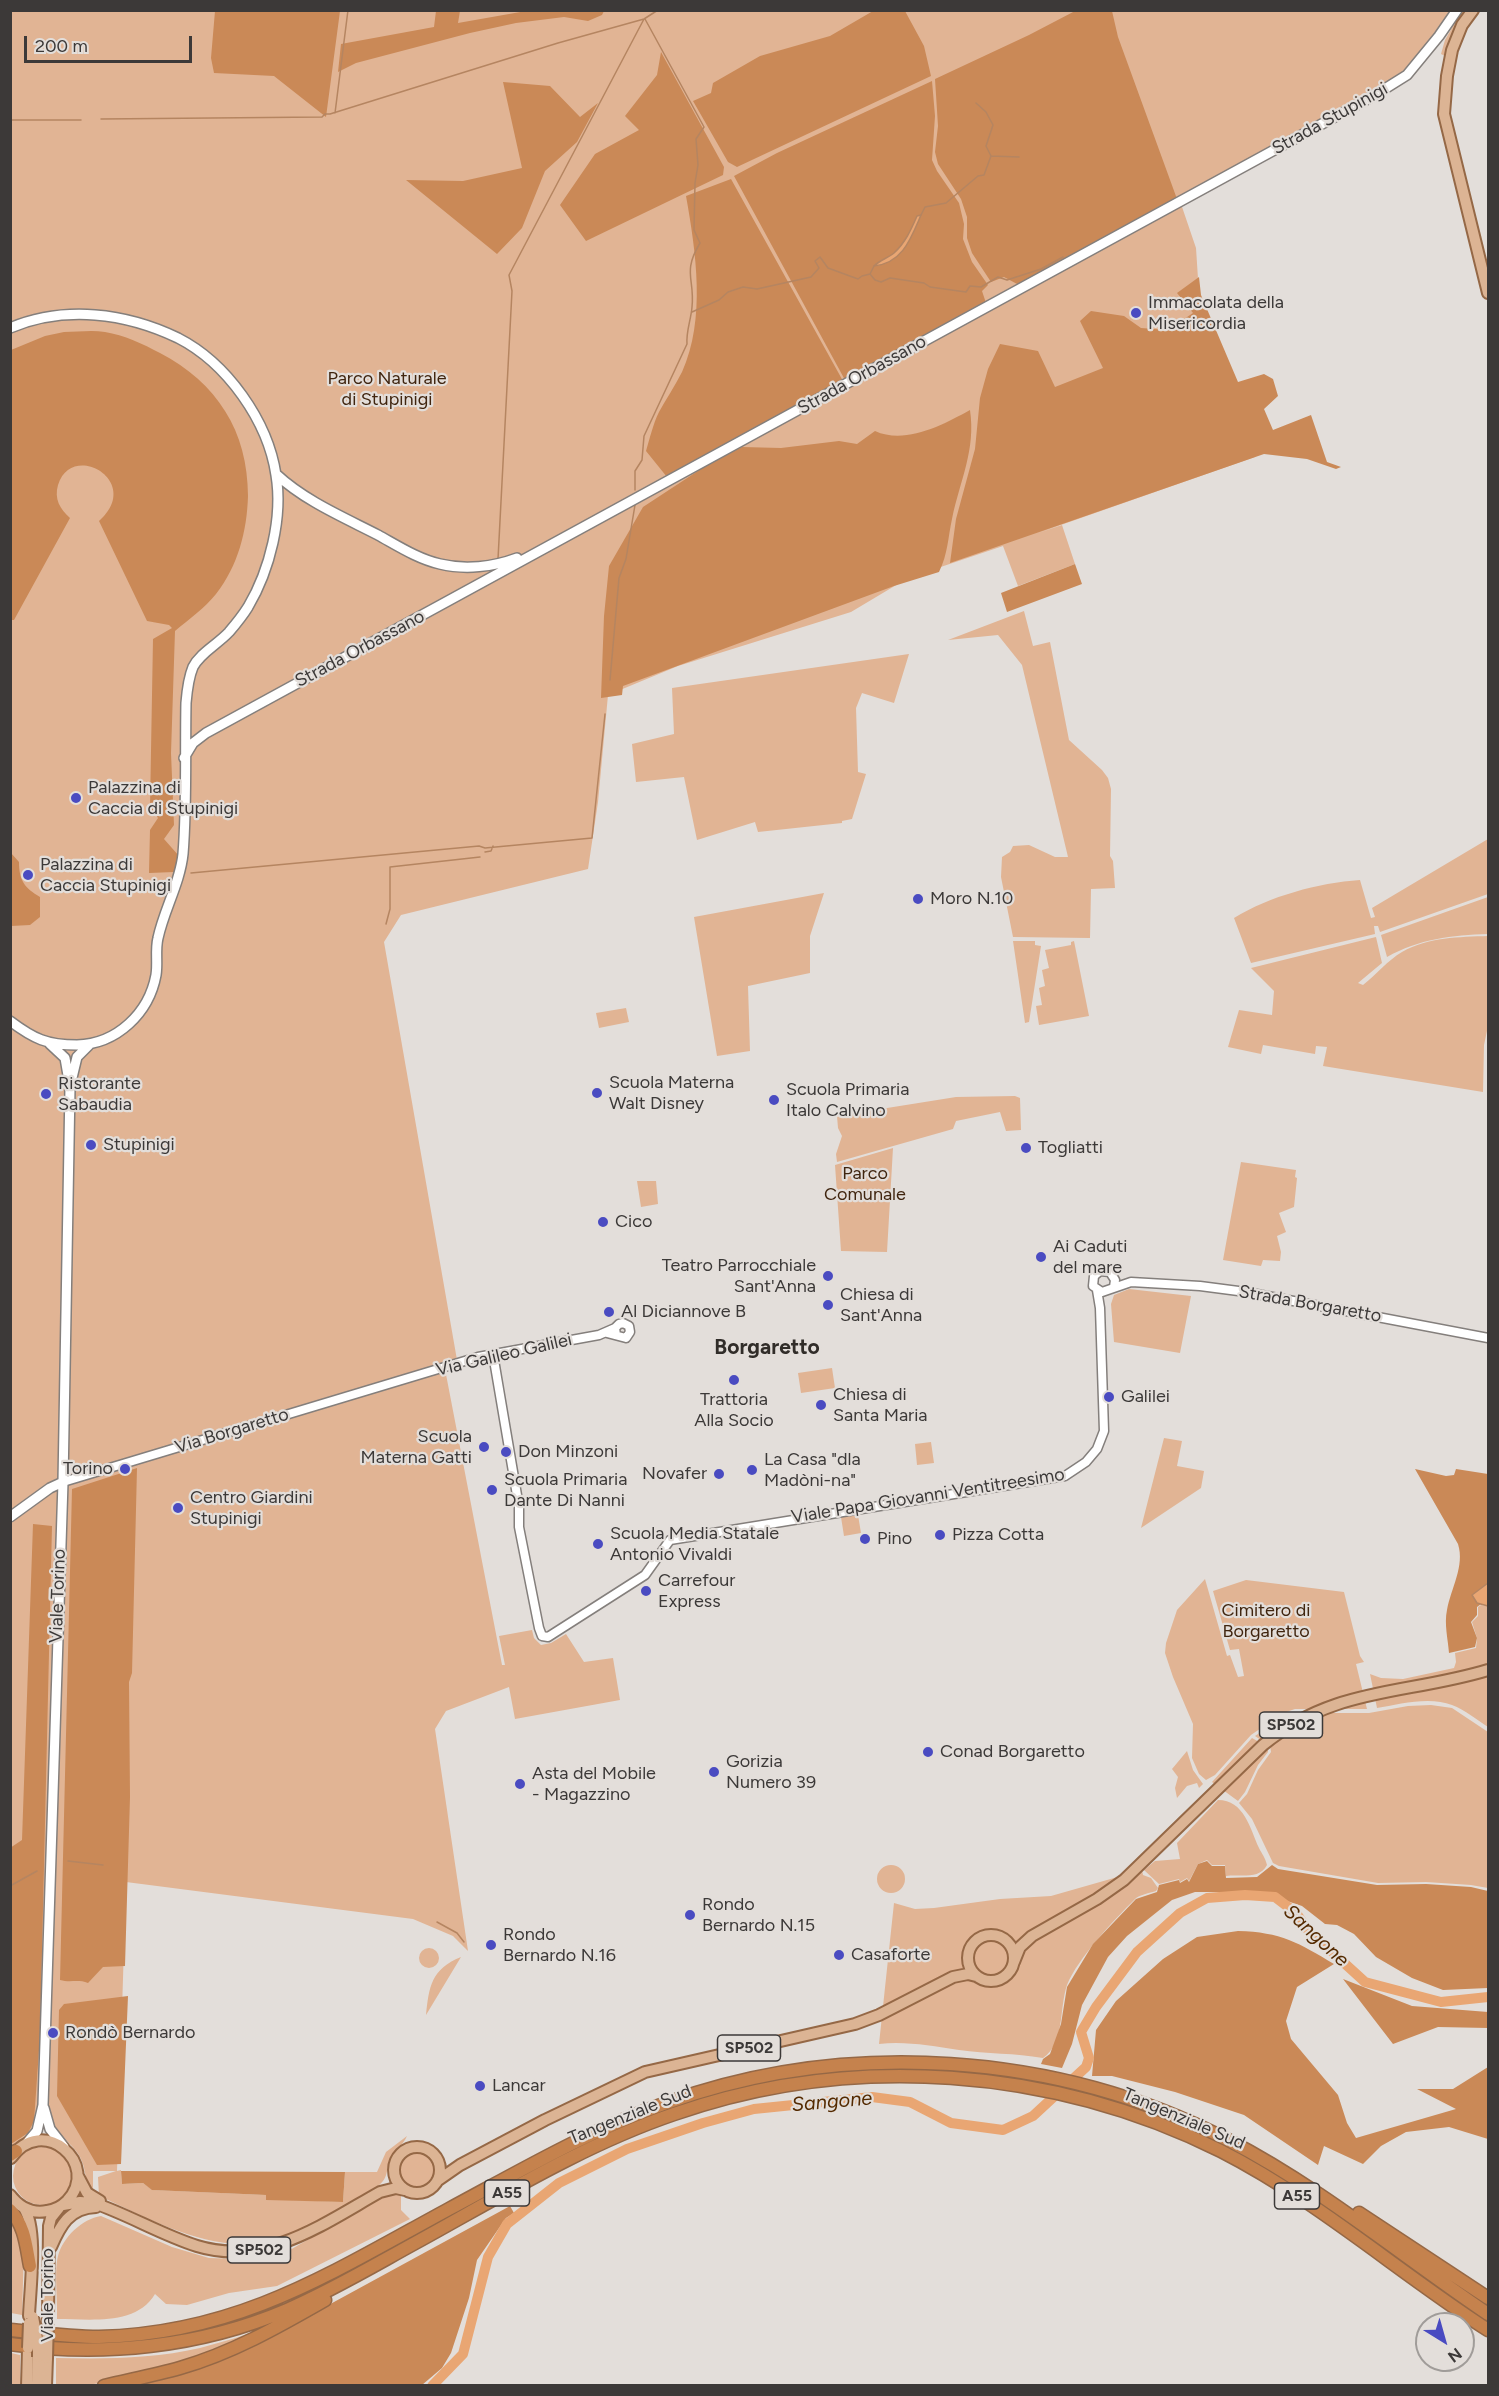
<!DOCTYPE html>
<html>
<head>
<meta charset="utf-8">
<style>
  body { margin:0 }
  #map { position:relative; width:1499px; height:2396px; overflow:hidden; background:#e3deda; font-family:Figtree,sans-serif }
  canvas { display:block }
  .frame { position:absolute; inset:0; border:12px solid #3c3938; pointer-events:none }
  .north { position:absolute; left:1415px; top:2312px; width:60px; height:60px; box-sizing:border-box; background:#e3deda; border:2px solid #a09c99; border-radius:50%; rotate:143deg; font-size:16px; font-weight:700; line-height:24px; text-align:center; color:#3c3938 }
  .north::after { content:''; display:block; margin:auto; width:21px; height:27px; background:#4a4bc1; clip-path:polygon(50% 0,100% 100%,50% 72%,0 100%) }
  .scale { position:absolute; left:24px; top:36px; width:168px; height:27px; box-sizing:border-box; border:3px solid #3c3938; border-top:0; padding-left:8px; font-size:18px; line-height:21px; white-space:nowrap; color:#3c3938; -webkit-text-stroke:4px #e3deda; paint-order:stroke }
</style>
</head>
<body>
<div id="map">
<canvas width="1499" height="2396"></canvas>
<div class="frame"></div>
<div class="north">N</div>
<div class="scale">200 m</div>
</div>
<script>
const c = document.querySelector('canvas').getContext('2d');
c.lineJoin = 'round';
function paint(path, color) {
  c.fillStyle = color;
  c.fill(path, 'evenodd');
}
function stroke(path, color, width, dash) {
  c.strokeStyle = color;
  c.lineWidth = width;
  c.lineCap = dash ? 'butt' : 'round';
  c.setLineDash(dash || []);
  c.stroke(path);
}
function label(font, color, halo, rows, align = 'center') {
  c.font = font + ' Figtree,sans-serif';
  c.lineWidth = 4.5;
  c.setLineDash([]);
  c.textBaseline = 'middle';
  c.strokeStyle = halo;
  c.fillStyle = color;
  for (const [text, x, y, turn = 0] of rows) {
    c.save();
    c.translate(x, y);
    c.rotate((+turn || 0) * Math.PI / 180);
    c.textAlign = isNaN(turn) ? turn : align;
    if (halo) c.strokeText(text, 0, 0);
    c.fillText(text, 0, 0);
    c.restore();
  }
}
paint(new Path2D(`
  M11,11h1457l-14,22 -9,23 -4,-2 4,-14 8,-14 -49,50 -224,125 16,47 3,46 39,96 17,67 -217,76 24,-8 13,39 -57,22 -15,-40 -95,32 -57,34 -173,54 -70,29 -10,107 -10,67 -187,46 -17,27 73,418 -13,4 58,301h3l-6,-29 33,-6 2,8 7,7 10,-2 15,-9 18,28 29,-4 7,42 -105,19 -6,-32 -63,24 -11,18 33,222 -15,-15 -40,-17 -287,-37 -9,289 4,-1 1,14 21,-1 10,7 113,5v4l77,3 2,-30h32l9,-20 21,-16c-4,9 -11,13 -15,21 -8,13 -1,19 -15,30 -28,17 -72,45 -103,53 -61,16 -121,-20 -175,-44l-1,-19 18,-6h-23v22c-10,-15 -6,-23 -13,-36 -8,-15 -21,-18 -29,-38l-16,6 -4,8 -20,16z
  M1024,611l9,35 17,-4 19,98 33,30 6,8 3,11 -1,67 3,5 2,27 -24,1 -1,49 -77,-1 -12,-60 1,-20 8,-5 3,-6 16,-1 26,12h13l-46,-192 -24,-30 -50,5z
  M909,654l-15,49 -32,-10 -6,15 2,64 8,2 -14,45 -10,2v2l-84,9 -3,-10 -58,18 -13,-63 -48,5 -4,-38 42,-10 -2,-46z
  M1488,839v55l-108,38 -2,-6h-4l1,8 -124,29 -17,-45c36,-22 84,-35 126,-38l11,38 4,-1 -3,-9z
  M824,893l-14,43v37l-62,13 2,65 -33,5 -23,-139z
  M1488,897v37c-36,1 -69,5 -101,23l-6,-22z
  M1488,936v90l-4,19 -1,47 -160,-26 4,-19 -11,-1 -1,8 -52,-9 -2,9 -33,-7 11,-37 33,5 2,-24 -23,-23 125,-31 6,26 -24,20 5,2c13,-10 25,-25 39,-33 27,-15 57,-15 86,-16z
  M1013,941h22v4l6,1 -12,76 -4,1z
  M1074,941l15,75 -50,9 -3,-19 6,-1 -3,-17 6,-2 -3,-16 7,-2 -4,-18 26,-5v-3z
  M626,1008l3,14 -30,6 -3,-15z
  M1015,1096l5,2 1,32 -15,1 -6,-19 -44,9 -3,8 -116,33 -1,-8 6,-18 -4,-8 -1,-12 119,-19z
  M893,1148l-6,104 -46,-1 -6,-86z
  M1241,1162l55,8 -1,7 2,1 -3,29 -15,6 7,19 -9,4 4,16 -1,9 -17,-1 -2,6 -38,-6z
  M637,1181h19l2,23 -17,3z
  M1129,1289l62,7 -11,57 -66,-11 -3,-38 3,-9z
  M832,1368l3,20 -34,5 -3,-20z
  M1164,1438l18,3 -5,25 27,5 -3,17 -60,40z
  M931,1442l3,21 -17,2 -2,-21z
  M858,1515l3,18 -17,3 -3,-19z
  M1205,1579l22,77 3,-1 8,22 6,-1 -5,-27 -9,1 -17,-59 33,-11 98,12 16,64 4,6 -8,2 11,45h-72l-12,4 -32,22 -36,40 -9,5 -7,-6 -7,-16 1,-34 -20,-47 -8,-24 1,-10 11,-33z
  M1481,1605l7,1v121c-11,-7 -23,-17 -36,-22 -22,-9 -53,-1 -75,3l-7,-34 11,4 22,1 51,-11 2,-6 -1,-9 21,-5 1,-10 -5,-16 6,-6v-9z
  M1431,1705l21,3 36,24v156l-17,-3 -45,-3 -48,1 -99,-17 -6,-3 -21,-44 -13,-16 8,-9 11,-24 13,-18 -1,-6 -15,-10 30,-20 10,-3h74l39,-7z
  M1252,1738l16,9v5l-10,13 -13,27 -7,9 -26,-19z
  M1187,1751l6,19 10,14 -4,4 -2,-5 -10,3 -10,12 -2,-10 3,-11 -6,-8z
  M1218,1800c26,0 32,28 41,48 3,6 6,9 8,17 -8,15 -26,9 -41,11l-1,-11h-13l-5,-5 -9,4 -9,17 -2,-3 -7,4 -1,-3 -20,5 -15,-14 11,-9 25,-2 -3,-16z
  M877 1879a14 14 0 1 1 28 0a14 14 0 1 1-28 0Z
  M1142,1870l1,5 8,3 7,10 -2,3c-6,2 -17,4 -21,8 -21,21 -57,59 -68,86 -8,23 -2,58 -24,73 -28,-5 -56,-4 -84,-8 -28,-4 -53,-9 -80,-6l15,-141 21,6 19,-1 66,-9 51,-3z
  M419 1958a10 10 0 1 1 20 0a10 10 0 1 1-20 0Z
  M461,1957l-35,58c3,-28 5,-46 35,-58z
  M13 2176a29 29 0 1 1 58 0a29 29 0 1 1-58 0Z
  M398 2169a19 19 0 1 1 38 0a19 19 0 1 1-38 0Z
  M393,2194h8v16l9,9 -133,67 -48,7 -42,12 -21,-1 -11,-10c-19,32 -65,25 -98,25 1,-17 -3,-48 1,-63 5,-19 24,-37 43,-40l71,31 37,11 30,1 51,-9 93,-54z
  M10,2214l14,34 -2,67 -11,-2z
  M267,2328l-65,29 -67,19 -46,9 -33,1v-28c48,1 97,1 144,-10 23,-6 45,-13 67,-20z
  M11,2353l9,2v30h-9z`), '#e1b494');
paint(new Path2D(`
  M215,11h125l-14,106 -52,-41 -60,-3 -3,-15z
  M436,11h24l-2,12 68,-12h78l-2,4 -14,6 -24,-4 -48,6 -46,10 -114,30 -18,9 3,-28 93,-17z
  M873,11h32l19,35 7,30 -194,91 -9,-5 -35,-61 18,-8 2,-10 47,-27 70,-20z
  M1075,11h37l6,26 59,162 -158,86 -15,-8 -13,5 -19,-29 -5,-15v-21l-6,-18 -23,-35 -3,-12 3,-26 -3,-47 94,-44z
  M661,52l63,115 -1,8 -137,66 -26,-36 35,-51 44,-24 -14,-14 32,-41z
  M932,81l3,35 -3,44 5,11 22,32 5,21 -1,15 9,23 16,23 -6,6 4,12 -141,77 -111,-204 43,-23z
  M503,82l47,4 30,31 18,-14 -21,39 -32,29 -23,57 -25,26 -91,-74 57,1 59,-13z
  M731,179l112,202 -176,96 -21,-26c4,-13 7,-27 13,-39 7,-13 16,-26 23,-40 24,-53 14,-120 4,-176z
  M1199,277l2,18 37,87 26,-8 9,5 5,17 -14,13 9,21 38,-15 16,47 14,5 -5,2 -29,-10 -43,-5 -314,109 6,-44 19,-70 5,-51 8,-29 12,-25 38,7 17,36 48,-19 -23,-47 11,-10 33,5 17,12 27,2 25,-17 -16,-20z
  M64,332c13,0 28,-2 41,0 19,3 38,12 55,21 57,30 88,78 88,143 -1,35 -10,70 -32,98 -11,14 -27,25 -41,37l-4,122 3,72 -10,14 15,17 -5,16 -25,1 1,-43 8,-12 -8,-11 3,-168 19,-11 -3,-3 -22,-4 -48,-100c45,-39 -27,-81 -41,-36 -4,14 2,24 12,33l-56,102h-3v-270l34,-14z
  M970,410c6,40 -10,70 -18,109 -4,18 -4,35 -13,53l-45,14 -271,100 -1,9 -21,3 3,-82 5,-50 34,-59 61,-40 38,-20 39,1 58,-7 18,3 18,-13c30,14 68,-6 95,-21z
  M1075,564l7,20 -75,28 -6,-19z
  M11,853l8,9c0,19 6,26 21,35v20l-10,8 -19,1z
  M137,1468l-5,205 -3,9 1,115 -5,169 -22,1 -15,16c-10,-4 -18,0 -28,-3l12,-491z
  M1415,1469l31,7 8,-1 2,-6 32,5v132l-7,-2 -4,3v8l-6,7 6,16 -2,9 -26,6c-1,-14 -5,-29 -2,-43 4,-22 18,-44 11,-66z
  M33,1524l19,2 -12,510 -6,85 -6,12 -17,11 -1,-296 12,-8z
  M1207,1861l5,5h13l1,12 31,-1 15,-12 6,4 99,16 49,-1 45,3 17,4v97l-45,2 -31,-12 -36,-21 -22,-23 -17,-9 -12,-1 -23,-18 -15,-5 -14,-9h-78l-23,8 -45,36 -19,21 -26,48 -10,39 -10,24 -21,-4 2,-5 7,-5 11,-30 6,-37 26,-43 43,-45 21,-7 2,-7 20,-5 1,3 7,-4 2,3 9,-18z
  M1238,1931c43,1 61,12 96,33l-37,23 -11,34 5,18 47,56 9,28 9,15 100,-29 -39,-20h36l35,-22v72l-39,-12 -43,5 -25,14 -18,18 -39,-18 -6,19 -74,-50 -69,-23 -63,-16h-20l4,-46 20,-29 47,-42 34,-22z
  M1343,1979l69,27 76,6v16l-50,-1 -45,17z
  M128,1996l-7,168 -24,1 -40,-69 2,-86 5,-6z
  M121,2171l224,1 -2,30 -77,-2v-5l-114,-5 -9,-7 -21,1z
  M510,2206l4,7 -8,5 -29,42 -8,38 -18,55 -9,15 -20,17 -287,1c47,-12 90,-27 133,-48z`), '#ca8957');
const water = new Path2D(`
  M921,215c-10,23 -18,48 -47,51 6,-6 14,-8 20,-13 11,-10 17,-23 23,-37z
  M1488,1583v23l-11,-3 -5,-8z`);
paint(water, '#e9a673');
stroke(water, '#b58561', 1.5);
stroke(new Path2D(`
  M976,103l10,9 7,13 -7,21 5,10
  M335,113l13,-103
  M101,119l221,-2 3,-3h5l228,-71 86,-24 14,-9
  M10,120h71
  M921,215l4,-8 21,-4 32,-27 6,-1 7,-19 28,1
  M870,274l4,-8
  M692,312l27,-12 9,-8 15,-5 14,2 54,-12 8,-9 -4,-7 5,-4 8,11 30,11 4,-3 8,-2 5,6 6,2 9,-4 34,5 6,4 36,5 4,-6 11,1 17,-10 9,3 34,-11 22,-12
  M635,490v-19l7,-11 2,-24 43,-92c-1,-13 4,-24 5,-37 3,-29 -10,-34 8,-64l-6,-13 1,-47 3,-18 -2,-26 8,-12 -59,-108
  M498,559l14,-268 -3,-16 135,-256
  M457,562l13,1
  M610,680l9,-102 7,-19 9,-54
  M485,852l6,-1 2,-5
  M191,873l288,-27 6,2 107,-10 13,-124
  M386,924l4,-15v-42l90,-10
  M68,1861l35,4
  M10,1886l27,-15
  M437,1922l20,11 7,9`), '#b58561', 1.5);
stroke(new Path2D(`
  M432,2386l31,-32 25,-97 19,-33 52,-41 68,-34 76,-26 51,-14 118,-12 38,5 41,21 52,7 30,-14 53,-49 3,-9 -8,-26 15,-25 41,-55 43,-39 27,-15 38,-3 30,2 21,16 12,17 57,52 76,20 47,-5`), '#e9a673', 10);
const tertiary = new Path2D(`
  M1114,1287l1,-7 -5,-8 -10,-1 -6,5 -1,10 9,6 29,-10 69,4 46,6 242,46
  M607,1333l19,5 4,-6 -1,-6 -6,-3 -4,1 -4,4 1,7
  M493,1354l26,153v20l20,101 3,8 6,1 97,-62 25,-35 395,-64 21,-14 11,-13 7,-18 -4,-123 -3,-18
  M63,1482l415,-125 121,-22 16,-7`);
const secondary = new Path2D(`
  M10,328c55,-23 116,-15 168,10 49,25 90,83 98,137 7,42 -6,95 -28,132 -5,8 -13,18 -19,25 -11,12 -29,21 -36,35 -5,12 -6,24 -7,36 -1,49 1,103 -3,151 -3,29 -19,56 -25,84 -3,12 0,25 -2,37 -7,38 -39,69 -79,70 -30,0 -43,-6 -67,-24
  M276,474c29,27 67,43 102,61 20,11 40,24 62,29 25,6 53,3 77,-6
  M184,758l9,-15 13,-10 1169,-638 32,-20 32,-39 18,-26
  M71,1082l6,-25 12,-12
  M10,1517l40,-29 13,-6
  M44,2108l6,21 14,18
  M26,2144l11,-13 6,-26 20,-623 7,-395 -5,-29 -15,-14`);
const primary = new Path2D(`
  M1473,10l-11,15 -10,25 -5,26 -3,38 44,179
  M968 1958a23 23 0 1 1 46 0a23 23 0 1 1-46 0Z
  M1014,1962l6,-15 12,-11 65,-37 27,-19 139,-135c72,-59 143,-50 225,-75
  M394 2170a23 23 0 1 1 46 0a23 23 0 1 1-46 0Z
  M78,2176l9,17 13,8
  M437,2181l23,-16 85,-45 100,-48 210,-48 24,-9 74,-38 15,-3 8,2
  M10,2195c9,12 21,19 37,16 8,-1 14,-4 20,-10 35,-37 -25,-88 -56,-43
  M63,2205l17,-3 14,1c35,12 68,32 103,43 68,21 126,-22 183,-54l16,-4 9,2
  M24,2208c14,21 6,81 5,108
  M51,2247c9,-21 18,-39 45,-40
  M48,2318l1,-92 2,-8 8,-10
  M27,2386l1,-38
  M37,2386l1,-29
  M46,2386l1,-28`);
const motorway = new Path2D(`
  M10,2155l6,-4
  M10,2210c15,16 16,35 20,56
  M1359,2213l129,85
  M10,2330c30,3 59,7 89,7 139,-3 232,-64 350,-128 71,-38 141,-79 217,-106 181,-65 391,-51 562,37 93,48 174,116 260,174
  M10,2344c93,13 190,3 277,-34 44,-19 86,-44 128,-67 84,-46 168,-98 259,-129 177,-62 379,-47 547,37 96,49 177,121 267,179
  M104,2386c25,-6 51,-11 76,-18 52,-15 98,-41 145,-68`);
stroke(tertiary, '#847f7c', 11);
stroke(secondary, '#847f7c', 12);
stroke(primary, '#956846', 14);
stroke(motorway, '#956846', 15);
stroke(tertiary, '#fff', 8);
stroke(secondary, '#fff', 9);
stroke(primary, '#dcb494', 10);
stroke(motorway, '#c5824d', 12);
const primaryBridge = new Path2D(`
  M33,2317l5,27v13
  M28,2348l1,-25
  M47,2358l1,-40`);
stroke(primaryBridge, '#956846', 14, []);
stroke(primaryBridge, '#dcb494', 10);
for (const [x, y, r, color] of [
  [1136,313,6,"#4a4bc1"],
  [76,798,6,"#4a4bc1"],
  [28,875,6,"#4a4bc1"],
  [918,899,6,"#4a4bc1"],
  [597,1093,6,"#4a4bc1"],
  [46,1094,6,"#4a4bc1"],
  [774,1100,6,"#4a4bc1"],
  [91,1145,6,"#4a4bc1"],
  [1026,1148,6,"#4a4bc1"],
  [603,1222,6,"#4a4bc1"],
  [1041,1257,6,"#4a4bc1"],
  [828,1276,6,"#4a4bc1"],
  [828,1305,6,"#4a4bc1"],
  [609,1312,6,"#4a4bc1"],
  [734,1380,6,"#4a4bc1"],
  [1109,1397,6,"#4a4bc1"],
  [821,1405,6,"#4a4bc1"],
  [484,1447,6,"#4a4bc1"],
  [506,1452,6,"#4a4bc1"],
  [125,1469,6,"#4a4bc1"],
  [752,1470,6,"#4a4bc1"],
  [719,1474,6,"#4a4bc1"],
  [492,1490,6,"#4a4bc1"],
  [178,1508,6,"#4a4bc1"],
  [940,1535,6,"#4a4bc1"],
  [865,1539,6,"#4a4bc1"],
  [598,1544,6,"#4a4bc1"],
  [646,1591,6,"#4a4bc1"],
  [928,1752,6,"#4a4bc1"],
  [714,1772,6,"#4a4bc1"],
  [520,1784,6,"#4a4bc1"],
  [690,1915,6,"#4a4bc1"],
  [491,1945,6,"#4a4bc1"],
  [839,1955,6,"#4a4bc1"],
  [53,2033,6,"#4a4bc1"],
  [480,2086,6,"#4a4bc1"]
]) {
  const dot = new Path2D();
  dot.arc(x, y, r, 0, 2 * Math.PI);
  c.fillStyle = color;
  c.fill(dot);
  stroke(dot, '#e3deda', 2);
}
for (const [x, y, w] of [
  [1291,1725,63],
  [749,2048,63],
  [507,2193,45],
  [1297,2196,45],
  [259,2250,63]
]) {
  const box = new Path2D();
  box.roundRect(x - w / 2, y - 13, w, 26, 4.5);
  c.fillStyle = '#e3deda';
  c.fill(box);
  stroke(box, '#3c3938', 1.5);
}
label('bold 16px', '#3c3938', null, [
  ["SP502",1291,1725],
  ["SP502",749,2048],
  ["A55",507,2193],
  ["A55",1297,2196],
  ["SP502",259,2250]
]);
label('18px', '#3c3938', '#e3deda', [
  ["Strada Stupinigi",1330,119,-29],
  ["Strada Orbassano",862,375,-29],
  ["Strada Orbassano",360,649,-28],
  ["Strada Borgaretto",1310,1304,10],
  ["Via Galileo Galilei",504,1355,-13],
  ["Via Borgaretto",232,1431,-17],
  ["Viale Papa Giovanni Ventitreesimo",928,1496,-9],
  ["Viale Torino",58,1596,-88],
  ["Tangenziale Sud",630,2115,-22],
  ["Tangenziale Sud",1184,2119,23],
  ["Viale Torino",48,2295,-90]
]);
label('18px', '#3c3938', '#e3deda', [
  ["Immacolata della",1148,303],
  ["Misericordia",1148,324],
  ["Palazzina di",88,788],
  ["Caccia di Stupinigi",88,809],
  ["Palazzina di",40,865],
  ["Caccia Stupinigi",40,886],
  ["Moro N.10",930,899],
  ["Scuola Materna",609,1083],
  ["Walt Disney",609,1104],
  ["Ristorante",58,1084],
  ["Sabaudia",58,1105],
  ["Scuola Primaria",786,1090],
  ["Italo Calvino",786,1111],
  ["Stupinigi",103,1145],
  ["Togliatti",1038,1148],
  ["Cico",615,1222],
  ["Ai Caduti",1053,1247],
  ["del mare",1053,1268],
  ["Teatro Parrocchiale",816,1266,"right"],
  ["Sant'Anna",816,1287,"right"],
  ["Chiesa di",840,1295],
  ["Sant'Anna",840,1316],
  ["Al Diciannove B",621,1312],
  ["Chiesa di",833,1395],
  ["Santa Maria",833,1416],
  ["Galilei",1121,1397],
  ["Trattoria",734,1400,"center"],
  ["Alla Socio",734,1421,"center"],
  ["Scuola",472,1437,"right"],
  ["Materna Gatti",472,1458,"right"],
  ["Don Minzoni",518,1452],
  ["La Casa \"dla",764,1460],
  ["Madòni-na\"",764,1481],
  ["Torino",113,1469,"right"],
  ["Novafer",707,1474,"right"],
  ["Scuola Primaria",504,1480],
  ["Dante Di Nanni",504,1501],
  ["Centro Giardini",190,1498],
  ["Stupinigi",190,1519],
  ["Scuola Media Statale",610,1534],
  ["Antonio Vivaldi",610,1555],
  ["Pizza Cotta",952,1535],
  ["Pino",877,1539],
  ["Carrefour",658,1581],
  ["Express",658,1602],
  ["Conad Borgaretto",940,1752],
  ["Gorizia",726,1762],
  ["Numero 39",726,1783],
  ["Asta del Mobile",532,1774],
  ["- Magazzino",532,1795],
  ["Rondo",702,1905],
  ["Bernardo N.15",702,1926],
  ["Rondo",503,1935],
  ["Bernardo N.16",503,1956],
  ["Casaforte",851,1955],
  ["Rondò Bernardo",65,2033],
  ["Lancar",492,2086]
], 'left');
label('18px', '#40250f', '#e3deda', [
  ["Parco Naturale",387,379],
  ["di Stupinigi",387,400],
  ["Parco",865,1174],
  ["Comunale",865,1195],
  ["Cimitero di",1266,1611],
  ["Borgaretto",1266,1632]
]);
label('italic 20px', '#542a00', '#e3deda', [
  ["Sangone",1316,1936,43],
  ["Sangone",832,2102,-5]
]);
label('bold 21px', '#312d29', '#e3deda', [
  ["Borgaretto",767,1348]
]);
</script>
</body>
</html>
